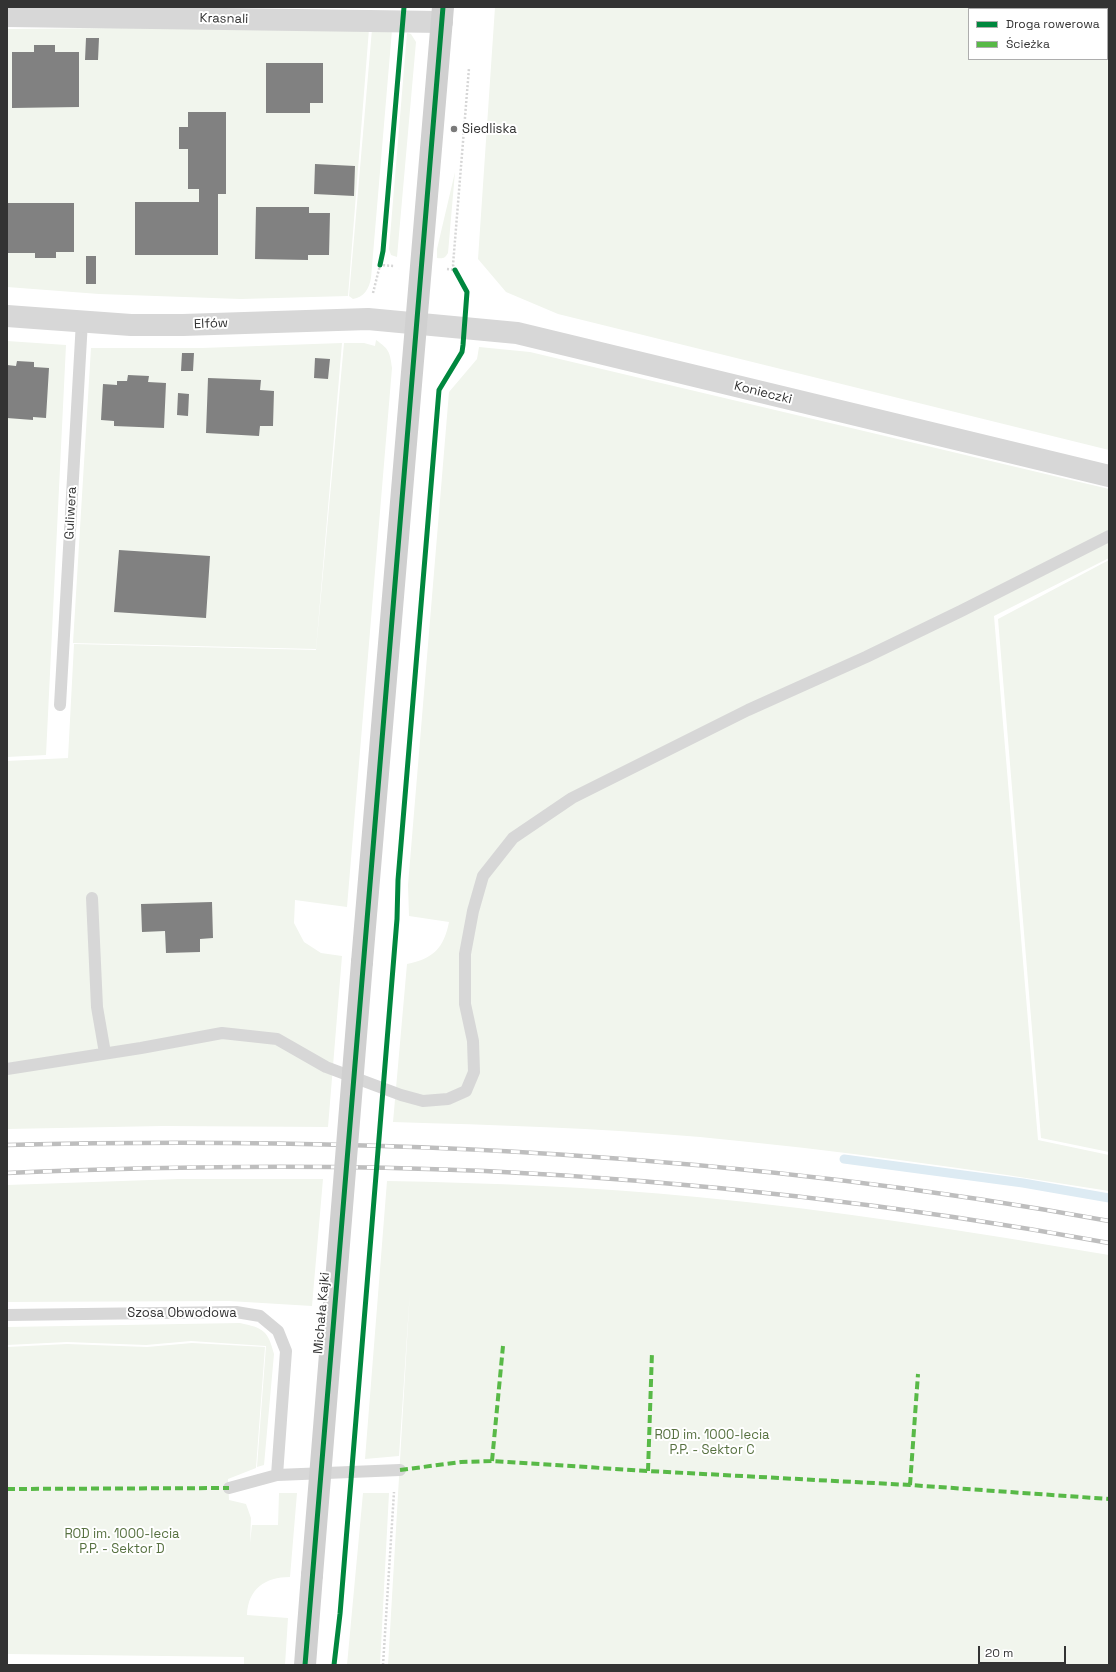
<!DOCTYPE html>
<html>
<head>
<meta charset="utf-8">
<style>
  body { margin:0 }
  #map { position:relative; width:1116px; height:1672px; overflow:hidden; background:#fff; font-family:"Space Grotesk",sans-serif }
  canvas { display:block }
  .frame { position:absolute; inset:0; border:8px solid #333; pointer-events:none }
  .legend { position:absolute; left:968px; top:8px; width:140px; height:52px; box-sizing:border-box; background:#fff; border:1px solid #adadad; margin:0; padding:5px 7px; list-style:none; font-size:12px; color:#333 }
  .legend li { display:flex; align-items:center; gap:8px; height:20px }
  .legend b { width:20px; border:1px solid #adadad }
  .scale { position:absolute; left:978px; top:1646px; width:88px; height:18px; box-sizing:border-box; border:2px solid #333; border-top:0; padding-left:5px; font-size:12px; line-height:14px; white-space:nowrap; color:#333; -webkit-text-stroke:3px #fff; paint-order:stroke }
</style>
</head>
<body>
<div id="map">
<canvas width="1116" height="1672"></canvas>
<div class="frame"></div>
<ul class="legend">
<li><b style="height:5px;background:#00873e"></b>Droga rowerowa</li>
<li><b style="height:5px;background:#58b947"></b>Ścieżka</li>
</ul>
<div class="scale">20 m</div>
</div>
<script>
const c = document.querySelector('canvas').getContext('2d');
c.lineJoin = 'round';
function paint(path, color) {
  c.fillStyle = color;
  c.fill(path, 'evenodd');
}
function stroke(path, color, width, dash) {
  c.strokeStyle = color;
  c.lineWidth = width;
  c.lineCap = dash ? 'butt' : 'round';
  c.setLineDash(dash || []);
  c.stroke(path);
}
function label(font, color, halo, rows, align = 'center') {
  c.font = font + ' "Space Grotesk",sans-serif';
  c.lineWidth = 4;
  c.setLineDash([]);
  c.textBaseline = 'middle';
  c.strokeStyle = halo;
  c.fillStyle = color;
  for (const [text, x, y, turn = 0] of rows) {
    c.save();
    c.translate(x, y);
    c.rotate((+turn || 0) * Math.PI / 180);
    c.textAlign = isNaN(turn) ? turn : align;
    if (halo) c.strokeText(text, 0, 0);
    c.fillText(text, 0, 0);
    c.restore();
  }
}
paint(new Path2D(`
  M495,7h614v443l-551,-136 -52,-22 -28,-33zM969,9h138v50h-138z
  M242,27l127,2 -21,267 -107,3 -142,-5 -92,-7v-258z
  M372,29l20,1 -21,248c-2,11 -7,19 -18,21l-4,-3z
  M407,33l4,1 5,8 -19,215 -6,-2 -2,-6z
  M455,172l-7,81c-3,5 -5,6 -11,5v-9z
  M376,340c13,9 14,12 16,28l-45,539 -52,-7 -1,23 10,19 17,11 21,3 -14,171 -165,-1 -156,3v-368l61,-3 6,-114 242,6 28,-307h20l11,3z
  M7,341l59,4 -20,410 -39,2z
  M342,343l-26,306 -243,-6 18,-295h111z
  M479,347l51,5 579,137v69l-115,58 44,524 71,15v36c-136,-22 -272,-41 -409,-54 -102,-9 -205,-12 -307,-15l14,-158c26,-5 37,-16 42,-42l-40,-6 -1,-31 41,-493 28,-33z
  M1109,560v592l-68,-14 -43,-519z
  M179,1179h144l-11,127 -83,-5 -222,1v-117z
  M387,1181c104,2 207,6 310,16 138,13 275,35 412,58v410h-721l22,-375 -11,166 -34,3z
  M240,1323c23,5 28,7 34,31l-10,111 -7,2 9,-121 -75,-5 -45,4 -79,-3 -60,3v-18z
  M192,1343l73,4 -9,121 -28,11 1,21 17,4 5,14 -1,25 2,-18h26l1,-32h18l-7,84c-25,0 -42,12 -43,38l41,3 -3,47h-41v-8l-237,-3v-307l60,-3 80,3z
  M363,1493h26l-9,172h-33z`), '#f1f5ed');
stroke(new Path2D(`
  M844,1159l179,24 86,15`), '#ddebf3', 9);
paint(new Path2D(`
  M86,38h13l-1,22h-13z
  M34,45h21v7h24v55l-67,1v-56h22z
  M266,63h57v40h-13v10h-44z
  M188,112h38v82h-8v61h-83v-53h64v-13h-11v-40h-9v-22h9z
  M315,164l40,2 -1,30 -40,-2z
  M7,203h67v49h-18v6h-21v-5h-28z
  M256,207h53v6h21l-1,42h-21v5l-53,-1z
  M86,256h10v28h-10z
  M182,353h12l-1,18h-12z
  M315,358l15,1 -2,20 -14,-1z
  M17,361l17,1v5l15,1 -3,50 -13,-1v3l-26,-2v-53l9,1z
  M128,375l21,1 -1,6 18,1 -2,45 -50,-2v-5l-13,-1 2,-36 14,1v-4h10z
  M208,378l53,2 -1,10 14,1 -1,35h-13l-1,10 -53,-3z
  M178,393l11,1 -1,22 -11,-1z
  M119,550l91,6 -4,62 -92,-6z
  M212,902l1,36 -13,1v13l-34,1 -1,-22 -23,1 -1,-28z`), '#818181');
stroke(new Path2D(`
  M447,269l8,1 -2,-5 16,-197
  M373,293l7,-28 14,1
  M383,1665l11,-173`), '#d6d6d6', 2.5, [2, 2]);
stroke(new Path2D(`
  M60,705l22,-384
  M92,898l5,109 8,46
  M7,1069l134,-21 81,-15 55,6 49,28 75,28 22,6 25,-2 18,-8 8,-19 -1,-31 -8,-37v-50l8,-43 10,-35 30,-38 59,-40 176,-88 118,-53 95,-46 148,-75
  M7,1315l229,-3 24,4 18,15 8,20 -9,124
  M229,1488l48,-13 123,-5`), '#d7d7d7', 12);
stroke(new Path2D(`
  M7,16l435,6
  M7,316l124,9h52l185,-6 149,14 592,143`), '#d7d7d7', 22);
stroke(new Path2D(`
  M362,962l81,-955
  M305,1665l7,-90`), '#d0d0d0', 22);
const rail = new Path2D(`
  M7,1145c369,-9 738,9 1102,76
  M7,1173c159,-7 319,-9 478,-2 209,10 418,34 624,72`);
stroke(rail, '#bebebe', 4.5);
stroke(rail, '#fff', 3, [9]);
stroke(new Path2D(`
  M312,1575l50,-613`), '#d0d0d0', 22);
stroke(new Path2D(`
  M492,1461l11,-115
  M400,1470l61,-8 31,-1 156,10 262,14 199,14
  M648,1471l4,-119
  M910,1485l8,-111
  M7,1489l222,-1`), '#58b947', 4, [8, 4]);
stroke(new Path2D(`
  M380,265l3,-14 21,-244
  M305,1665l138,-1658
  M334,1665l6,-51 57,-695 1,-39 41,-490 23,-38 1,-7 4,-53 -12,-22`), '#00873e', 5);
for (const [x, y, r, color] of [
  [454,129,4,"#7a7a7a"]
]) {
  const dot = new Path2D();
  dot.arc(x, y, r, 0, 2 * Math.PI);
  c.fillStyle = color;
  c.fill(dot);
  stroke(dot, '#fff', 1.5);
}
label('13px', '#333', '#fff', [
  ["Krasnali",224,19,1],
  ["Elfów",211,324,-2],
  ["Konieczki",763,393,14],
  ["Guliwera",71,513,-87],
  ["Szosa Obwodowa",182,1313],
  ["Michała Kajki",322,1313,-85]
]);
label('13px', '#333', '#fff', [
  ["Siedliska",462,129]
], 'left');
label('13px', '#56703f', '#fff', [
  ["ROD im. 1000-lecia",712,1435],
  ["P.P. - Sektor C",712,1450],
  ["ROD im. 1000-lecia",122,1534],
  ["P.P. - Sektor D",122,1549]
]);
</script>
</body>
</html>
